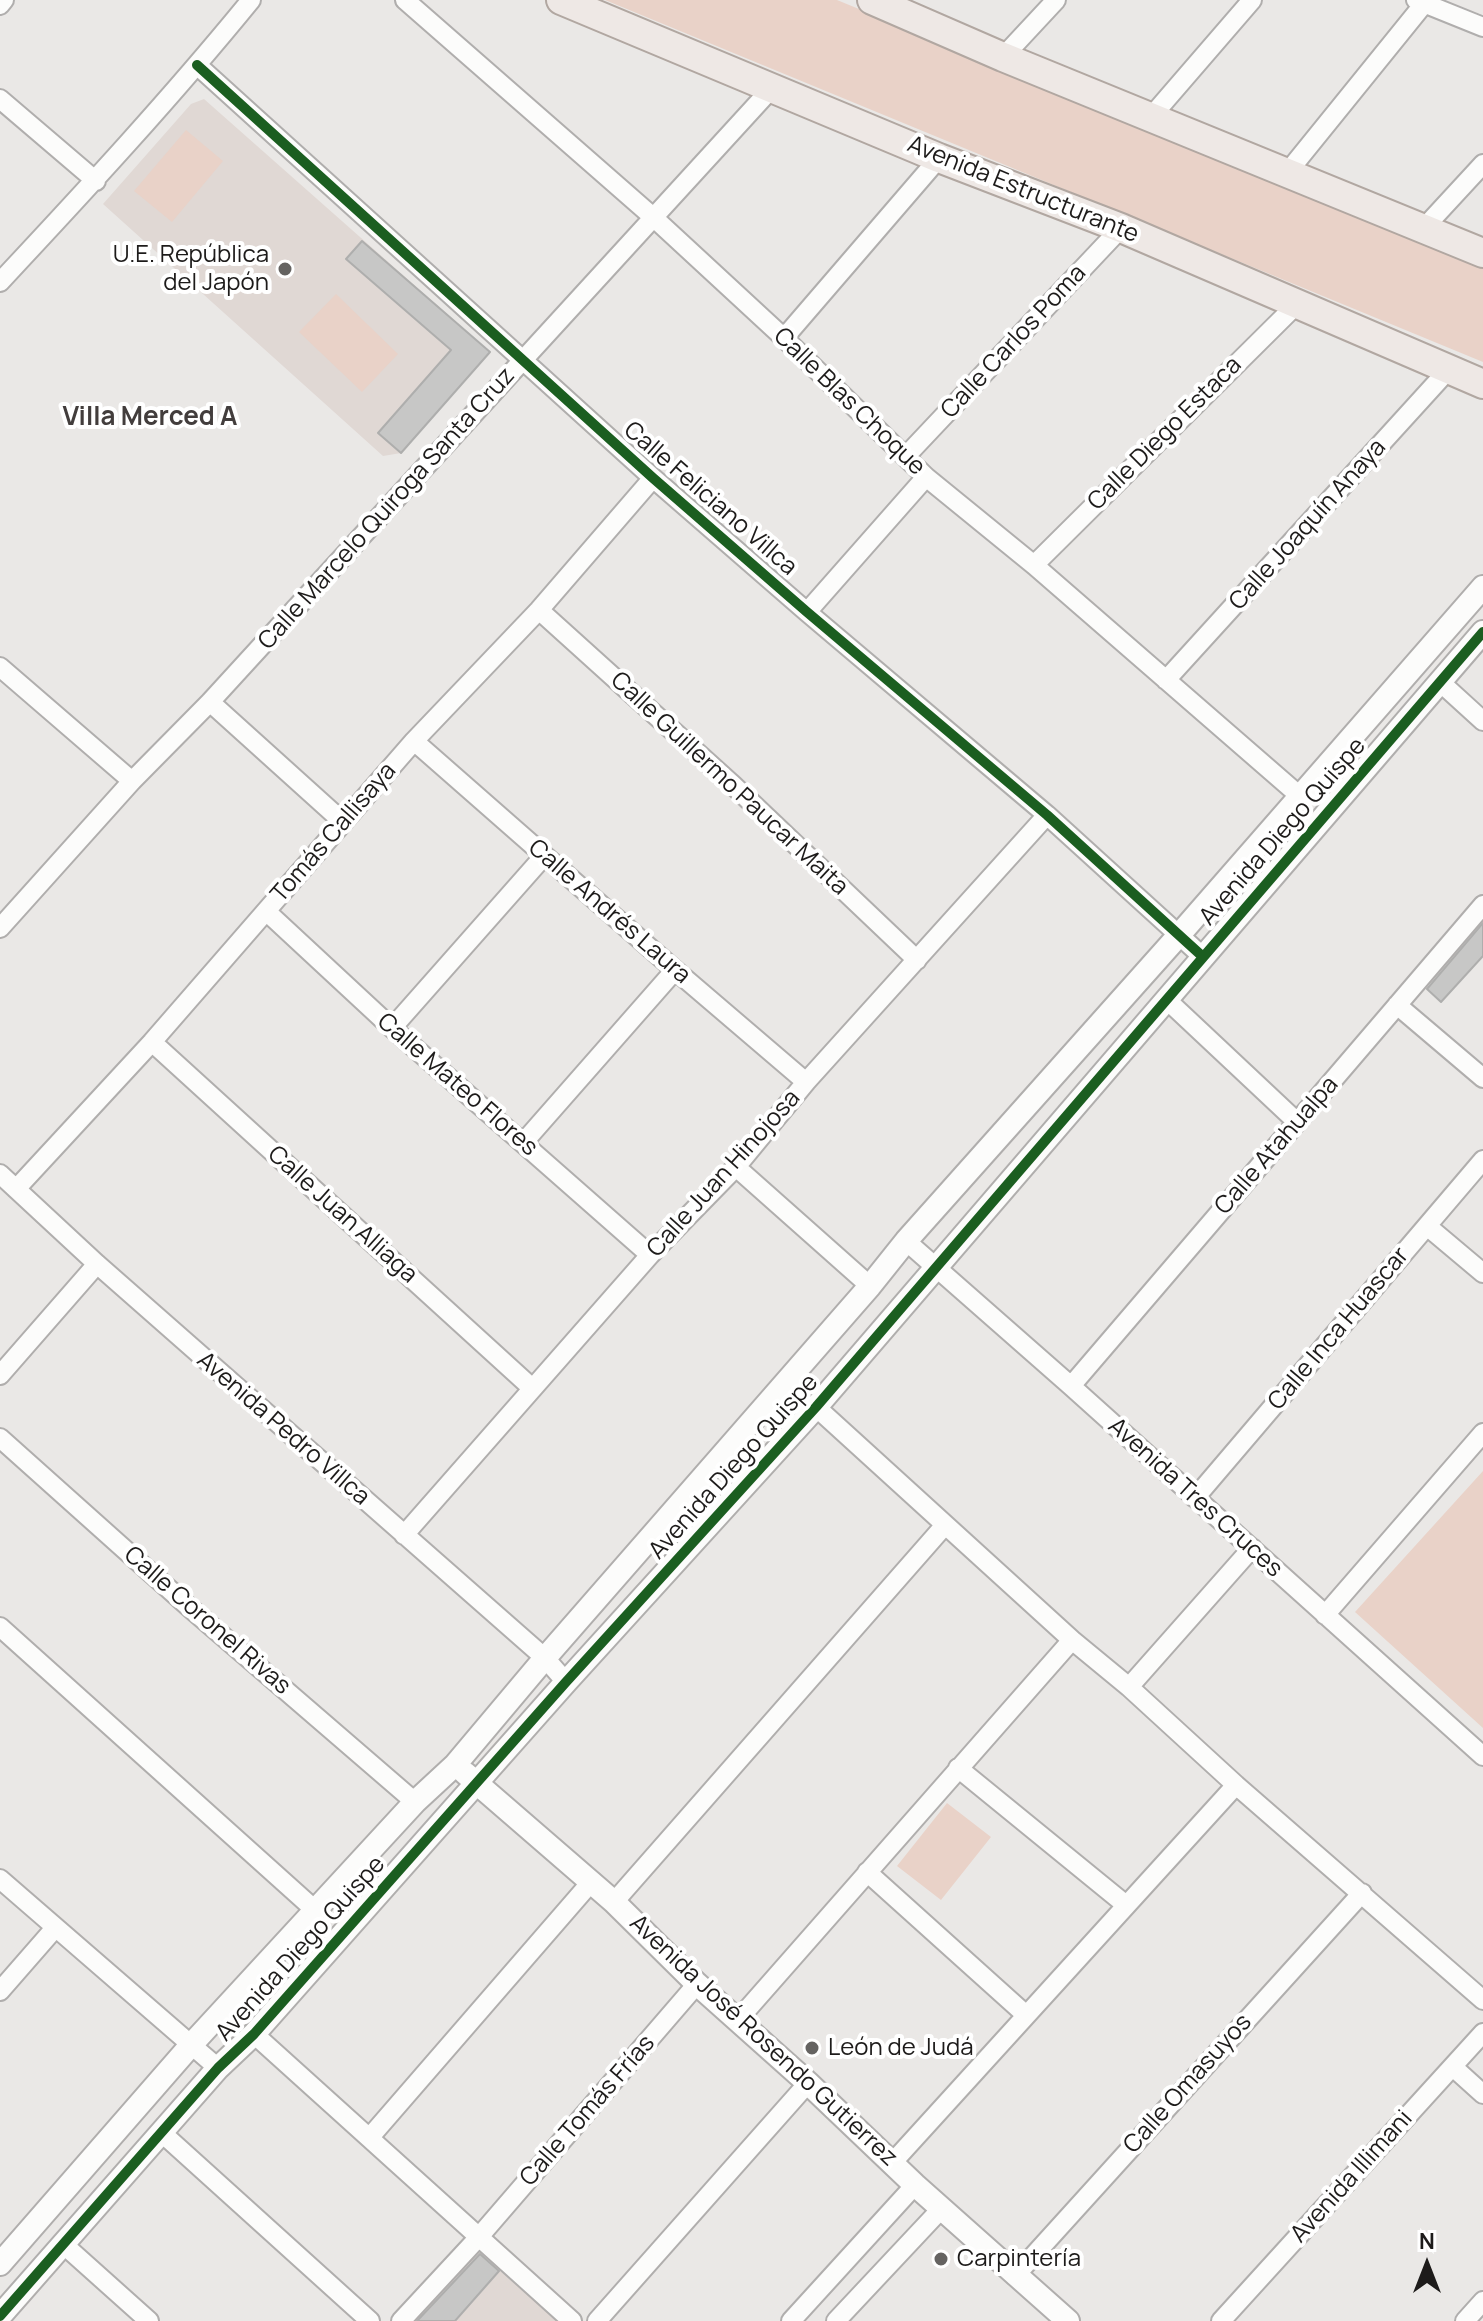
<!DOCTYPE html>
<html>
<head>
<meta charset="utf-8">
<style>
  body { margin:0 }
  #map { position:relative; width:1483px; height:2321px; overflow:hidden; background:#eae8e6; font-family:Manrope,sans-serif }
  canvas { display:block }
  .north { position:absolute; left:1387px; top:2225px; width:80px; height:80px; -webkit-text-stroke:6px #fff; paint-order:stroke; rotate:0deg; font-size:22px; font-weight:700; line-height:32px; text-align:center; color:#1d1b1a }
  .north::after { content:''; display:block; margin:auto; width:28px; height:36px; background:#1d1b1a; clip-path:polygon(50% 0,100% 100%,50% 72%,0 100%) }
</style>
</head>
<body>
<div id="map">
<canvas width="1483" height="2321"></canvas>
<div class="north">N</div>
</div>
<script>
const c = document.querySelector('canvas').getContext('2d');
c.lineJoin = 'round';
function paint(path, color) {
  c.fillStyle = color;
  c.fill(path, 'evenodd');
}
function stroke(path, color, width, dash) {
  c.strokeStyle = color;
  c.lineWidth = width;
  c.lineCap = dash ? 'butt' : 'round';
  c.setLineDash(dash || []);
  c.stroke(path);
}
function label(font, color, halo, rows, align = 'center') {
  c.font = font + ' Manrope,sans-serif';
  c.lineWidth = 8;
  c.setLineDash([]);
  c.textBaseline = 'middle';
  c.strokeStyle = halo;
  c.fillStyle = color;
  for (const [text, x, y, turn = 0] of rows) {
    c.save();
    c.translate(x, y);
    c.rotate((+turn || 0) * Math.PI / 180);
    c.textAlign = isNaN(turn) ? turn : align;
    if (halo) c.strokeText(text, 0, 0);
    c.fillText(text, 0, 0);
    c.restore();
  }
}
paint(new Path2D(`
  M204,99l286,253 -89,101 -18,3 -280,-252 88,-100z
  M478,2249l80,72h-143z`), '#e0d8d4');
paint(new Path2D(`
  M605,0h232l646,265v97z
  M186,130l37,31 -51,61 -38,-31z
  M336,294l62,60 -36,38 -63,-60z
  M1483,1471v257l-128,-116z
  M947,1803l44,34 -50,63 -44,-34z`), '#e9d2c8');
const building = new Path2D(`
  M362,241l128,111 -89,101 -23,-20 73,-83 -105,-91z
  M1483,923v33l-42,46 -14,-13z
  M480,2254l19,17 -44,50h-38z`);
paint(building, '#c7c7c6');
stroke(building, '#aeaead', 2);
const minor = new Path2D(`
  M405,0l248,217 131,121 142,139 108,88 267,232
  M1416,0l67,27
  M0,5l4,-5
  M1003,57l53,-57
  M197,65l456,413 154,134 240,203 155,141
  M0,99l96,82
  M1151,117l101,-117
  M1287,173l140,-173
  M1423,229l60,-65
  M0,282c86,-92 171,-184 251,-282
  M784,338l155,-180
  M906,456l215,-228
  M1034,565l263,-261
  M539,610l195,176 183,174
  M807,612l119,-135
  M0,667l132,114
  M1166,680l283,-311
  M1439,681l44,40
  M210,702l133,120
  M414,741l261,229 131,112
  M267,912l125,116 258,227
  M0,928l132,-147 78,-79 561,-613
  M1167,1000l130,122
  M1397,1005l86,73
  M392,1028l152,-172
  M152,1042l380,346
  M523,1143l152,-173
  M736,1167l134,119
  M0,1174l97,90 448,394 21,24
  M16,1189l136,-147 262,-301 125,-131 114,-132
  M1427,1226l56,47
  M906,1241l165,145 412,370
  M0,1375l97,-111
  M1071,1386l412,-481
  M816,1407l256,233 57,47 107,98 247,215
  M0,1438l189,169 226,195
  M1195,1498l288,-338
  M404,1535l246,-280 86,-88 70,-85 241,-267
  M1325,1615l158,-182
  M0,1627l315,283
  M1129,1687l123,-139
  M958,1768l168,137
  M867,1872l159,143
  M0,1879l218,189
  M614,1902l331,-377
  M0,1991l55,-63
  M737,2021l335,-381
  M254,2034l318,287
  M1453,2067l30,27
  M162,2133l208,188
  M370,2137l222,-256
  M893,2162l343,-377
  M63,2244l86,77
  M1015,2276l347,-383
  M401,2321l77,-83 219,-254
  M597,2321l211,-238
  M791,2321l124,-136
  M836,2321l106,-113
  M1221,2321l262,-288
  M1465,2321l18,-20`);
const tertiary = new Path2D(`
  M465,1773l149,129 83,82 111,99 107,102 153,136
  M0,2264l191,-219 224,-243 40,-37 90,-107 325,-372 36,-45 273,-306 304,-348
  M0,2316l218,-248 36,-34 312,-352 250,-275 667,-775`);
const primary = new Path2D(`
  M561,0l378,158 182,70 362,156
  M872,0l131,57 480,196`);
stroke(minor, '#b0aead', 22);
stroke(tertiary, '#b0aead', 26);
stroke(primary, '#b1a7a1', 32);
stroke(minor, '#fcfcfb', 18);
stroke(tertiary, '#fcfcfb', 22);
stroke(primary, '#eee8e5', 28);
stroke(new Path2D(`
  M197,65l456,413 154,134 240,203 155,141
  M0,2316l218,-248 36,-34 312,-352 250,-275 667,-775`), '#1b5e20', 10);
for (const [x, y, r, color] of [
  [285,269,8,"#656361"],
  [812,2048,8,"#656361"],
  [941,2259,8,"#656361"]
]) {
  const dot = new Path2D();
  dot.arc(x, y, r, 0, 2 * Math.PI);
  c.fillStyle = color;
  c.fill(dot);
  stroke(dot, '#fff', 3);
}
label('24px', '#1d1b1a', '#fff', [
  ["Avenida Estructurante",1023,190,22],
  ["Calle Carlos Poma",1014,342,-47],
  ["Calle Blas Choque",849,402,44],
  ["Calle Diego Estaca",1165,434,-45],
  ["Calle Feliciano Villca",710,499,41],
  ["Calle Marcelo Quiroga Santa Cruz",387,509,-48],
  ["Calle Joaquín Anaya",1308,525,-48],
  ["Calle Guillermo Paucar Maita",729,784,43],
  ["Avenida Diego Quispe",1283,832,-49],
  ["Tomás Callisaya",334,833,-49],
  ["Calle Andrés Laura",609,912,41],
  ["Calle Mateo Flores",457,1085,41],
  ["Calle Atahualpa",1277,1146,-49],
  ["Calle Juan Hinojosa",724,1174,-48],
  ["Calle Juan Alliaga",342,1215,42],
  ["Calle Inca Huascar",1339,1329,-50],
  ["Avenida Pedro Villca",283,1429,41],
  ["Avenida Diego Quispe",734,1467,-48],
  ["Avenida Tres Cruces",1195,1498,42],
  ["Calle Coronel Rivas",207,1621,41],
  ["Avenida Diego Quispe",301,1949,-48],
  ["Avenida José Rosendo Gutierrez",763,2041,43],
  ["Calle Omasuyos",1188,2084,-48],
  ["Calle Tomás Frías",588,2111,-49],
  ["Avenida Illimani",1352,2177,-48]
]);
label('24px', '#1d1b1a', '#fff', [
  ["U.E. República",269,255,"right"],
  ["del Japón",269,283,"right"],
  ["León de Judá",828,2048],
  ["Carpintería",957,2259]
], 'left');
label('bold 26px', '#423d3c', '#fff', [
  ["Villa Merced A",150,418]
]);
</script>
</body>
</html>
